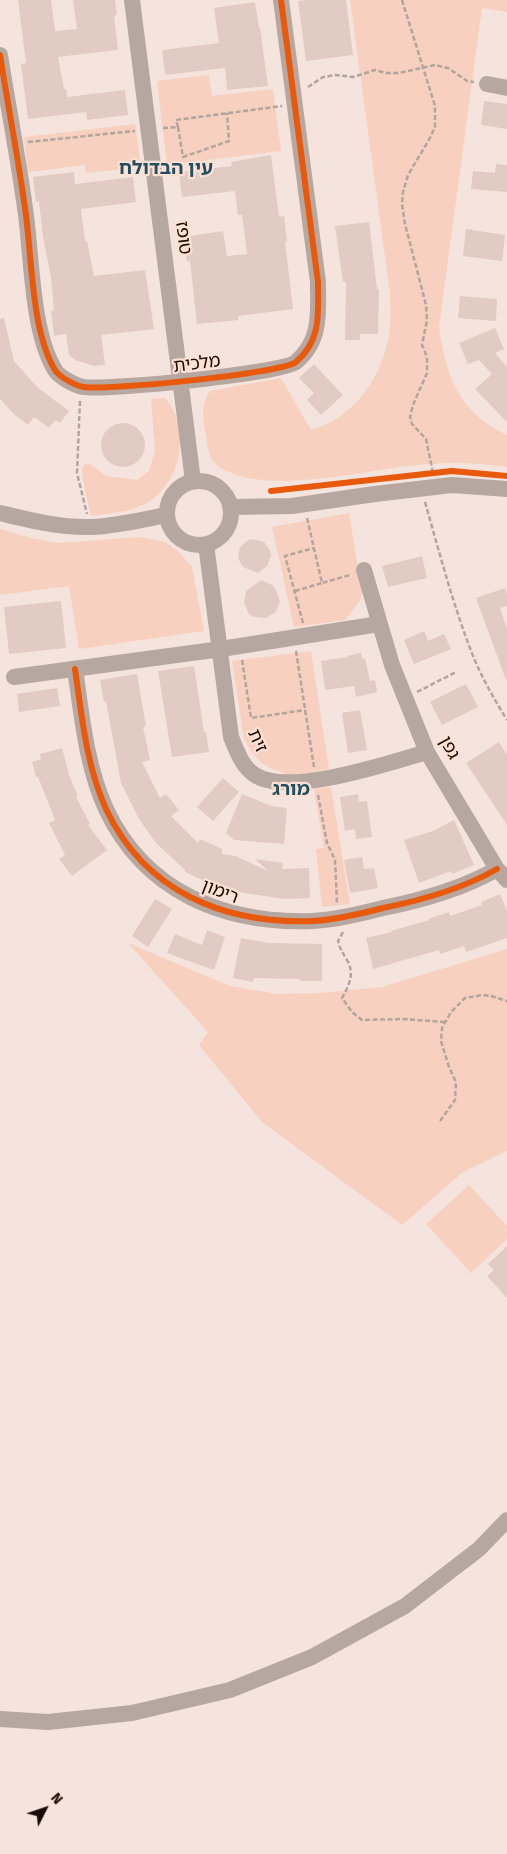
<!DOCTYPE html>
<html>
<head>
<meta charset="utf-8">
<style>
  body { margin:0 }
  #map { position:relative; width:507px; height:1854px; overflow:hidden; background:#f5e4dd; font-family:"Fira Sans",sans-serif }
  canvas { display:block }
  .north { position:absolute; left:20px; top:1784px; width:50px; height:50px; -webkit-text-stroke:4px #ffe0d3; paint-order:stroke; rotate:49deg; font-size:14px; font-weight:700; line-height:20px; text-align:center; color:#190c07 }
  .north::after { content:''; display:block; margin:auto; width:18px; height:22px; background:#190c07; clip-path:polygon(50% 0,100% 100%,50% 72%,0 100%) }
</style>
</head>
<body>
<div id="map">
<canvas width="507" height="1854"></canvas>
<div class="north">N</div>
</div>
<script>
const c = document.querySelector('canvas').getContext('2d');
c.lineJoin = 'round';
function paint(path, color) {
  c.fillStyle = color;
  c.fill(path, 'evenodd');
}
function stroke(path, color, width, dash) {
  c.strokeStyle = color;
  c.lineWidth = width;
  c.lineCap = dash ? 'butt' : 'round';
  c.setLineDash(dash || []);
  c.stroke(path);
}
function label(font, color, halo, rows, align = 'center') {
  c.font = font + ' "Fira Sans","Noto Sans Hebrew",sans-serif';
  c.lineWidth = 4.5;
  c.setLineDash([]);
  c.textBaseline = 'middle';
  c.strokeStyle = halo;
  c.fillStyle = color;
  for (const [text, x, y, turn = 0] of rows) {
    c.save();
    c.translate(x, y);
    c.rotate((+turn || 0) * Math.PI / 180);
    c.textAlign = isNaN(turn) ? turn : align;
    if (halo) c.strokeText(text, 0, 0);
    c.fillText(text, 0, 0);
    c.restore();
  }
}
paint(new Path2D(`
  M350,0h157v12l-25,-4 -43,319c7,49 20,86 68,108v32c-33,-5 -66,-5 -99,-1 -50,6 -143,29 -187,2 -13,-8 -13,-20 -15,-33 -3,-18 -6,-27 4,-44l71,-13 30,52c45,-12 74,-57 79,-102 1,-12 0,-24 0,-35z
  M209,75l3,21 61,-7 8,62 -114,14 -10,-84z
  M135,124l6,43 -55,6 -1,-8 -57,7 -4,-35z
  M165,398c26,29 17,81 -15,103 -16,11 -39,12 -59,15l-8,-35 -1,-13 4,-5 9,4 11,9 31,4 12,-9 6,-20 -4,-52z
  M349,513l13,79 -2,9 -15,19 -51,7 -22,-100z
  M0,529l31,9 27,5 82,-6 25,5 14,10 13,15 12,64 -125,18 -10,-63 -69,9z
  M311,651l18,118 -29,6h-12l-13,-5 -12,-6 -11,-11 -8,-14 -12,-78z
  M331,787l19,117 -28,3 -6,-58 8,-1 -10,-59z
  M128,943l102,43 47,8 43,-1 62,-6 125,-38v202l-44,21 -61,53 -140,-103 -63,-77 9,-13z
  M469,1185l38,41v13l-36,34 -45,-49z`), '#f7d0bf');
paint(new Path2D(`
  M18,0h33l4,31 22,-2 -4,-29h42l2,15 -3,1 4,34 -60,7 6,32h2l1,8 58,-7 3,25 -41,5 -1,-8 -58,7 -7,-55 5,-1z
  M310,0h36l7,55 -47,6 -8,-60z
  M255,2l4,26h1l8,58 -41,4 -2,-22 -60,7 -3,-25 57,-7 -5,-35z
  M484,101l23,3v25l-26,-4z
  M271,155l8,62 5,-1 3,25 -2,1 8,67 -55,7v4l-41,4 -7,-63 -3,1 -3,-25 39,-6 4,25 20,-2 -5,-39h-4l-3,-24 -53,6 -3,-25 53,-6 -1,-4z
  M496,164l11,1v27l-36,-3 2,-18 22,2z
  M74,172l1,12 58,-7 3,25 -55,7 4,32h2l7,35 51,-6 9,59 -53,6 4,30 -11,1 -19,-6 -6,-5 -3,-21 -12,2 -3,-25 3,-1 -3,-33 -8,-40 -4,-36 -3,1 -3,-25z
  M369,222l8,67h2l-1,45h-18v6h-15l1,-58h-3l-8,-56z
  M466,229l39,6 -3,26 -39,-5z
  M460,296l37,3 -1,22 -38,-3z
  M4,318l10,43 24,27 31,23 -9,12 -5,-3 -6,8 -15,-11 -6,8 -13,-10 -15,-16v-80z
  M495,328l9,21 -9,4 12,14v55l-32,-33 17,-15 -13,-14 -11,4 -9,-21z
  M314,364l29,31 -22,20 -14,-15 7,-7 -15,-15z
  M101 445a22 22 0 1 1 44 0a22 22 0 1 1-44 0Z
  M253,539l11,3 6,8 1,6 -4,10 -9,7 -15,-6 -5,-9 2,-11 8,-7z
  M422,556l5,22 -39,9 -6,-21z
  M261,580l11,5 4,5 4,11 -4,11 -10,6 -12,-1 -5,-3 -5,-11 2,-12z
  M505,588l2,6v12l-7,2 7,21v51h-1l-30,-82z
  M61,601l5,47 -57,6 -5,-47z
  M424,631l4,10 16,-7 7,15 -37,15 -10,-24z
  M361,653l1,6 3,-1 5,23 5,-1 2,12 -21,5 -2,-11 -29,4 -4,-29 27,-4 -1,-1z
  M194,666l10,66h2l3,20 -37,5 -14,-86z
  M137,674l9,52 -3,1 7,33 -8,2 18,36 6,-4 13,16 -8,6 27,27 2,-4 22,10v5l14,2 32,15 -13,-12 28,4 -1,6 27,-1 1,30 -26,1 -46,-7 -1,4 -52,-24v-2l-29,-27 -17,-24 -18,-36 -15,-82 -2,1 -4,-22z
  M466,684l12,23 -36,18 -12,-23z
  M57,688l3,18 -41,6 -2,-18z
  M360,710l7,40 -19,3 -6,-40z
  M499,742l8,13v70l-41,-62z
  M62,748l7,27 9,21 -2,1 14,27 -2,1 19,25 -35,26 -13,-17 6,-4 -16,-32 6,-3 -17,-43h-2l-4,-15 9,-3 -1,-5z
  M223,778l16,14 -26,29 -16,-14z
  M242,794l29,12 16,2 -3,36 -50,-4 -8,-7z
  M358,794l1,8 8,-1 5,36 -16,2 -1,-10 -10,2 -5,-34z
  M454,820l20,45 -22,9 -1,-3 -32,12 -15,-43 29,-9z
  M362,857l2,12 10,-1 4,20 -28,5 -6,-33z
  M500,894l7,17v27l-41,14 -2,-6 -24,8 -1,-4 -66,19 -7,-31 26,-6 -1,-1 38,-11 -1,-1 21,-7 1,4 32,-11 -1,-3z
  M155,899l17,10 -24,38 -16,-11z
  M207,930l18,7 -11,33 -47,-17 8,-19 27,11z
  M241,938l28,5 53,1v37h-22v-2l-46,-1 -1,4 -20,-4z
  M507,1246v52l-20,-22 7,-6 -6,-6z`), '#e2cbc2');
stroke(new Path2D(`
  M402,0l33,106v21l-5,11 -22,37 -5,17 -1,12 3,20 21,81 1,15 -5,25 5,12v16l-14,32 -3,12 2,7 14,15 7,34
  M308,87l15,-10 12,-2 18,2 22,-7 11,3h13l36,-8 13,3 19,13 7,1
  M178,127l5,30 46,-16 -2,-28
  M163,128l15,-1 -2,-7 106,-14
  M28,142l107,-11
  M80,401l-3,72 10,41
  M425,502c14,49 27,99 45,146 9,25 23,49 37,72
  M307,518l15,65 28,-8
  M295,591l27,-8
  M303,623l-18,-67 29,-8
  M296,651l18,116
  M242,660l9,58 54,-8
  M417,692l39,-20
  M318,795l9,48 8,17 2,44
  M343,932l-5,9c2,8 5,12 9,19 8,13 2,26 -5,38l10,14 10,8 41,-1 42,3
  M440,1121l15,-21 1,-18 -7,-15 -8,-26 1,-13 9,-16 14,-14 18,-3 8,1 16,5`), '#b2a49f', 2.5, [5, 2.5]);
stroke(new Path2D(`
  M132,0l61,481
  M0,55c8,51 18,102 25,153 7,46 6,123 30,162 4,7 21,16 29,17 22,4 199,-14 212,-25 26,-22 22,-50 22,-80l-37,-282
  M487,84l20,4
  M167 513a32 32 0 1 1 64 0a32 32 0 1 1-64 0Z
  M230,507l62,-1 83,-12 77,-9 55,4
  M0,513c29,7 60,15 91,14 25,-1 50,-7 75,-12
  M206,544l25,193c6,14 11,30 24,38 34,22 134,-12 172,-23
  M364,570l28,95 35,87 70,117 10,11
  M75,669c7,47 11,96 31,140 39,83 118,115 206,112 24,-1 48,-7 71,-13 40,-8 79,-19 114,-39
  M14,677l207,-28 158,-25
  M0,1719l48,3 84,-9 98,-23 82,-33 93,-51 74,-57 28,-29`), '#b6a7a1', 16);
stroke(new Path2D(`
  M0,55c8,51 18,102 25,153 7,46 6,123 30,162 4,7 21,16 29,17 22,4 199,-14 212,-25 26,-22 22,-50 22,-80l-37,-282
  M271,491l181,-20 55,5
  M75,669c7,47 11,96 31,140 39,83 118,115 206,112 24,-1 48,-7 71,-13 40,-8 79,-19 114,-39`), '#e8590c', 6);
label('18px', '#190c07', '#ffe0d3', [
  ["טופז",183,238,83],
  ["מלכית",197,364,-7],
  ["זית",257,741,66],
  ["גפן",449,748,61],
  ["רימון",220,892,21]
]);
label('bold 19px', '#1f5062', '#ffe0d3', [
  ["עין הבדולח",166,169],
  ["מורג",291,790]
]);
</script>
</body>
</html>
